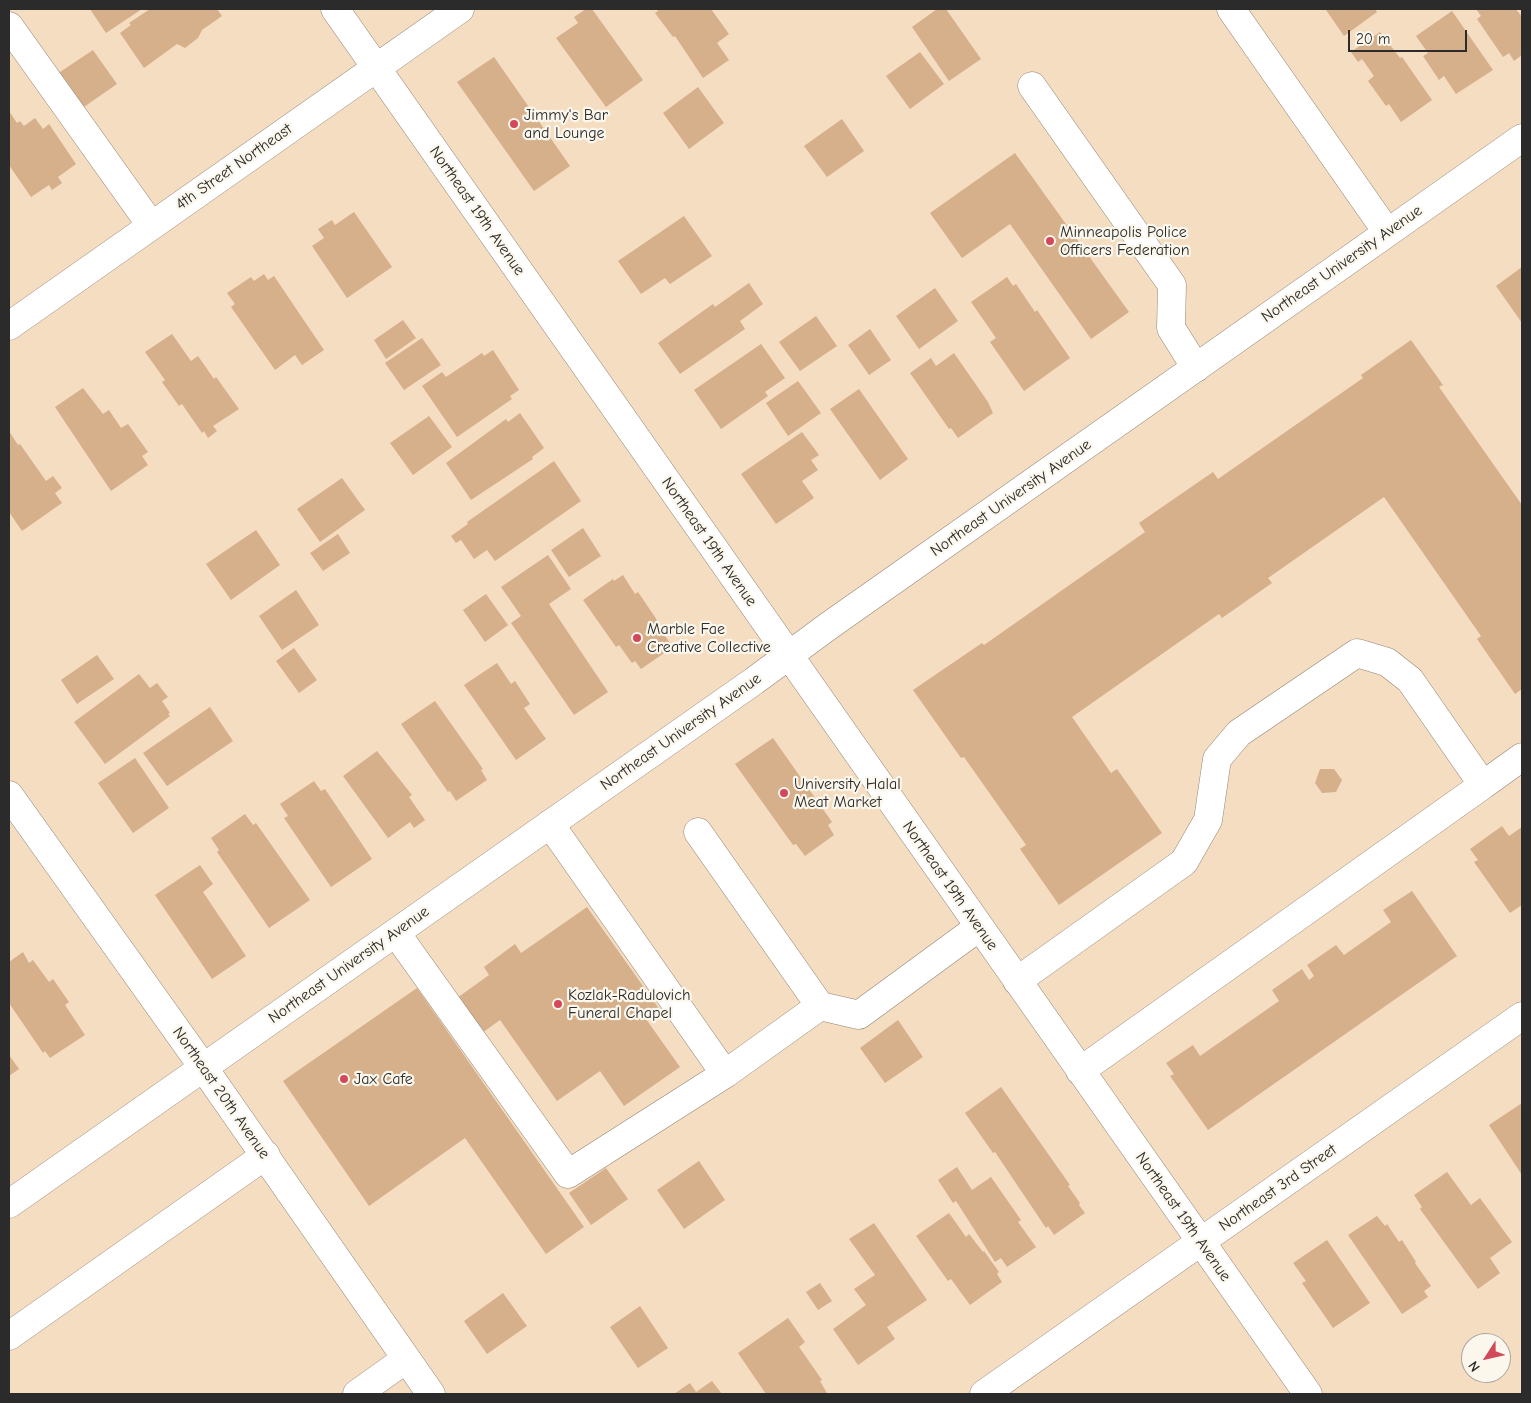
<!DOCTYPE html>
<html>
<head>
<meta charset="utf-8">
<style>
  body { margin:0 }
  #map { position:relative; width:1531px; height:1403px; overflow:hidden; background:#f5ddc1; font-family:"Comic Neue",sans-serif }
  canvas { display:block }
  .frame { position:absolute; inset:0; border:10px solid #2b2b2b; pointer-events:none }
  .north { position:absolute; left:1461px; top:1333px; width:50px; height:50px; box-sizing:border-box; background:#fbf7ec; border:1px solid #a8a59f; border-radius:50%; rotate:235deg; font-size:14px; font-weight:700; line-height:20px; text-align:center; color:#2b2b2b }
  .north::after { content:''; display:block; margin:auto; width:18px; height:22px; background:#d1495b; clip-path:polygon(50% 0,100% 100%,50% 72%,0 100%) }
  .scale { position:absolute; left:1348px; top:30px; width:119px; height:22px; box-sizing:border-box; border:2px solid #2b2b2b; border-top:0; padding-left:6px; font-size:15px; line-height:18px; white-space:nowrap; color:#2b2b2b; -webkit-text-stroke:4px #fbf7ec; paint-order:stroke }
</style>
</head>
<body>
<div id="map">
<canvas width="1531" height="1403"></canvas>
<div class="frame"></div>
<div class="north">N</div>
<div class="scale">20 m</div>
</div>
<script>
const c = document.querySelector('canvas').getContext('2d');
c.lineJoin = 'round';
function paint(path, color) {
  c.fillStyle = color;
  c.fill(path, 'evenodd');
}
function stroke(path, color, width, dash) {
  c.strokeStyle = color;
  c.lineWidth = width;
  c.lineCap = dash ? 'butt' : 'round';
  c.setLineDash(dash || []);
  c.stroke(path);
}
function label(font, color, halo, rows, align = 'center') {
  c.font = font + ' "Comic Neue",sans-serif';
  c.lineWidth = 4.5;
  c.setLineDash([]);
  c.textBaseline = 'middle';
  c.strokeStyle = halo;
  c.fillStyle = color;
  for (const [text, x, y, turn = 0] of rows) {
    c.save();
    c.translate(x, y);
    c.rotate((+turn || 0) * Math.PI / 180);
    c.textAlign = isNaN(turn) ? turn : align;
    if (halo) c.strokeText(text, 0, 0);
    c.fillText(text, 0, 0);
    c.restore();
  }
}
paint(new Path2D(`
  M90,9h52l-36,24z
  M150,9h67l5,7 -20,14 -4,8 -13,10 -8,-4 -33,24 -24,-35 11,-8 -2,-2z
  M586,9h6l51,71 -37,27 -50,-69 22,-15 -4,-6z
  M657,9h54l18,25 -12,9 12,17 -26,18 -28,-42 -2,1 -18,-24 3,-2z
  M937,9h9l35,50 -32,22 -37,-54z
  M1328,9h47l2,3 -33,24 -18,-26z
  M1476,9h40l6,8v38l-8,6 -5,-8 -6,4 -26,-38 4,-3z
  M1452,11l41,59 -37,24 -12,-18 -5,4 -16,-24 5,-3 -12,-17z
  M1380,32l20,26 2,-1 30,43 -31,22 -12,-18 -3,2 -18,-25 6,-5 -12,-17 -4,3 -7,-10z
  M93,50l24,34 -36,25 -24,-35z
  M920,52l24,32 -34,25 -24,-33z
  M494,57l76,109 -36,25 -77,-109z
  M698,87l26,36 -35,26 -26,-36z
  M9,111l8,12 3,-2 4,5 11,-8 8,11 6,-5 27,40 -18,13 4,6 -10,7 -3,-5 -18,12 -22,-32z
  M842,119l22,32 -37,26 -23,-31z
  M1015,153l114,159 -38,27 -81,-115 -48,34 -32,-45z
  M354,212l38,55 -45,31 -35,-52 12,-8 -6,-9 14,-9 3,5z
  M684,216l28,40 -42,28 -5,-6 -24,16 -23,-33z
  M1522,267v56l-26,-37z
  M264,274l4,6 6,-4 50,74 -22,15 -7,-10 -20,15 -44,-63 4,-3 -8,-11 24,-16 3,4z
  M1007,277l6,9 3,-2 19,28 2,-2 33,48 -46,33 -34,-49 6,-4 -25,-36z
  M749,283l14,21 -23,17 5,8 -65,45 -22,-31 55,-39 2,3z
  M935,288l23,33 -39,28 -23,-33z
  M816,316l21,30 -37,25 -21,-29z
  M403,320l13,18 -30,21 -12,-19z
  M870,329l21,31 -22,15 -21,-30z
  M172,334l19,27 7,-5 16,23 2,-2 23,32 -26,17 4,5 -9,7 -4,-7 -2,2 -20,-29 -3,2 -17,-24 3,-2 -20,-28z
  M422,338l19,27 -37,25 -19,-27z
  M1411,340l32,45 -4,2 83,118v184l-7,5 -38,-55 4,-3 -97,-139 -116,81 4,5 -50,35 -3,-4 -147,103 39,56 6,-4 45,64 -103,72 -39,-56 6,-4 -62,-88 -3,1 -48,-68 69,-47 2,2 161,-113 -6,-9 74,-51 5,7 145,-101 -2,-3z
  M761,344l24,34 -20,14 3,4 -47,33 -27,-39z
  M493,350l26,40 -9,6 2,3 -55,38 -35,-51 20,-14 4,5 36,-24 2,3z
  M954,353l34,49 5,11 -35,25 -7,-10 -2,1 -39,-56 21,-15 5,8z
  M798,381l23,32 -33,23 -22,-33z
  M83,388l20,26 6,-4 12,18 7,-4 20,28 -6,4 6,9 -37,26 -56,-84z
  M859,389l49,70 -28,21 -50,-71z
  M520,413l24,35 -12,9 1,2 -62,41 -25,-37 60,-44 2,3z
  M429,416l23,31 -39,28 -23,-32z
  M9,431l9,14 2,-1 26,37 7,-5 9,12 -7,5 7,10 -40,28 -13,-19z
  M802,432l17,23 -8,5 7,10 -16,11 12,17 -38,26 -35,-50z
  M554,461l27,40 -86,60 -8,-11 -13,9 -13,-19 -5,3 -5,-7 17,-12 -1,-2z
  M342,478l23,32 -45,32 -23,-33z
  M583,528l18,28 -32,21 -18,-27z
  M256,530l24,35 -49,35 -25,-36z
  M338,534l12,19 -27,18 -13,-18z
  M548,555l23,34 -22,15 59,88 -34,23 -63,-92 10,-7 -20,-29z
  M623,575l12,19 3,-2 19,28 -2,2 18,25 -32,22 -6,-8 -3,2 -13,-18 -3,2 -33,-47 30,-21 1,2z
  M296,590l23,35 -37,25 -23,-34z
  M486,594l22,31 -23,17 -22,-32z
  M294,648l23,32 -18,13 -23,-32z
  M97,655l17,24 -37,25 -16,-24z
  M497,663l14,21 4,-3 15,23 -6,4 22,31 -30,21 -52,-75z
  M139,674l11,14 7,-5 11,14 -6,4 8,12 -2,1 2,2 -65,48 -31,-42z
  M435,701l48,68 -2,1 6,10 -31,21 -6,-10 -2,1 -47,-68z
  M210,707l23,34 -66,45 -24,-33z
  M773,738l59,84 -4,3 6,10 -29,21 -9,-12 -3,1 -58,-81z
  M377,751l35,44 -3,2 16,23 -11,8 -4,-6 -22,16 -45,-62z
  M135,758l34,50 -36,25 -35,-50z
  M1320,769h14l8,11 -6,12 -14,1 -7,-10z
  M314,781l7,10 4,-2 47,70 -41,28 -47,-69 4,-2 -8,-12z
  M245,814l8,11 3,-2 54,77 -41,28 -52,-76 2,-2 -8,-12z
  M1502,826l7,10 13,-9v78l-12,8 -36,-51 4,-2 -8,-11z
  M200,865l13,19 -10,8 43,64 -34,23 -57,-84z
  M1412,891l45,65 -249,174 -38,-54 4,-2 -8,-11 27,-18 7,11 79,-55 -7,-11 30,-21 7,11 5,-4 -7,-11 29,-20 8,10 47,-33 -8,-12z
  M587,907l73,103 -14,9 34,48 -56,39 -24,-35 -43,30 -57,-81 -18,13 -25,-35 32,-23 -5,-8 31,-23 6,9z
  M23,952l6,11 4,-3 16,22 4,-3 16,23 -4,3 20,30 -35,23 -5,-7 -2,2 -34,-50v-41z
  M417,988l167,239 -38,27 -81,-116 -96,68 -86,-125z
  M898,1020l25,37 -38,26 -25,-35z
  M9,1055l10,14 -10,7z
  M1001,1087l69,98 -2,1 12,17 -1,2 6,8 -31,22 -6,-9 -2,2 -51,-76 -2,1 -28,-40z
  M1522,1103v72l-33,-50z
  M699,1161l26,39 -41,29 -27,-39z
  M957,1167l15,23 19,-13 30,43 -3,2 18,25 -29,20 -6,-9 -6,4 -39,-61 -3,2 -15,-23z
  M606,1168l22,31 -37,26 -22,-32z
  M1447,1172l24,33 9,-7 32,44 -22,16 10,15 -22,16 -58,-80 2,-2 -8,-12z
  M949,1213l17,24 3,-3 14,18 1,-1 15,21 -2,2 5,8 -32,23 -19,-26 -3,2 -32,-45z
  M1377,1216l8,10 2,-2 12,18 3,-2 14,22 -1,1 16,23 -7,5 4,6 -26,17 -54,-79z
  M874,1223l53,77 -40,27 8,12 -37,26 -25,-36 33,-24 -12,-16 21,-14 -26,-36z
  M1327,1240l43,63 -37,25 -31,-45 4,-2 -13,-18z
  M820,1283l12,18 -14,9 -12,-18z
  M503,1293l24,33 -40,28 -23,-33z
  M640,1306l28,42 -30,20 -28,-41z
  M788,1318l17,24 -6,5 23,33 -2,1 7,12 -2,1h-59l-28,-41z
  M712,1381l10,13h-48l16,-11 6,9z`), '#d6af8b');
const minor = new Path2D(`
  M335,9l973,1385
  M1231,9l156,223
  M9,26l142,199
  M1032,86l140,199 -1,43 25,40
  M9,326l451,-317
  M9,795l194,272 228,327
  M550,824l175,250 95,-68 -122,-174
  M396,933l172,241 157,-100
  M1017,981l167,-119 24,-42 9,-61 22,-26 118,-80 30,9 23,18 73,105 39,-28
  M820,1006l39,9 120,-88
  M1080,1071l403,-286
  M9,1336l257,-181
  M357,1394l49,-35
  M984,1394l538,-378`);
const major = new Path2D(`
  M9,1204l745,-523 76,-56 692,-487`);
stroke(minor, '#908476', 29);
stroke(major, '#908476', 29);
stroke(minor, '#fff', 28);
stroke(major, '#fff', 28);
for (const [x, y, r, color] of [
  [514,124,5,"#d1495b"],
  [1050,241,5,"#d1495b"],
  [637,638,5,"#d1495b"],
  [784,793,5,"#d1495b"],
  [558,1004,5,"#d1495b"],
  [344,1079,5,"#d1495b"]
]) {
  const dot = new Path2D();
  dot.arc(x, y, r, 0, 2 * Math.PI);
  c.fillStyle = color;
  c.fill(dot);
  stroke(dot, '#fbf7ec', 2);
}
label('16px', '#2b2b2b', '#fbf7ec', [
  ["Jimmy's Bar",524,115],
  ["and Lounge",524,133],
  ["Minneapolis Police",1060,232],
  ["Officers Federation",1060,250],
  ["Marble Fae",647,629],
  ["Creative Collective",647,647],
  ["University Halal",794,784],
  ["Meat Market",794,802],
  ["Kozlak-Radulovich",568,995],
  ["Funeral Chapel",568,1013],
  ["Jax Cafe",354,1079]
], 'left');
label('16px', '#2b2b2b', '#fbf7ec', [
  ["4th Street Northeast",234,167,-35],
  ["Northeast 19th Avenue",477,211,55],
  ["Northeast University Avenue",1342,264,-35],
  ["Northeast University Avenue",1011,498,-35],
  ["Northeast 19th Avenue",709,542,55],
  ["Northeast University Avenue",681,732,-35],
  ["Northeast 19th Avenue",950,886,55],
  ["Northeast University Avenue",349,965,-35],
  ["Northeast 20th Avenue",221,1093,55],
  ["Northeast 3rd Street",1278,1188,-35],
  ["Northeast 19th Avenue",1183,1217,55]
]);
</script>
</body>
</html>
